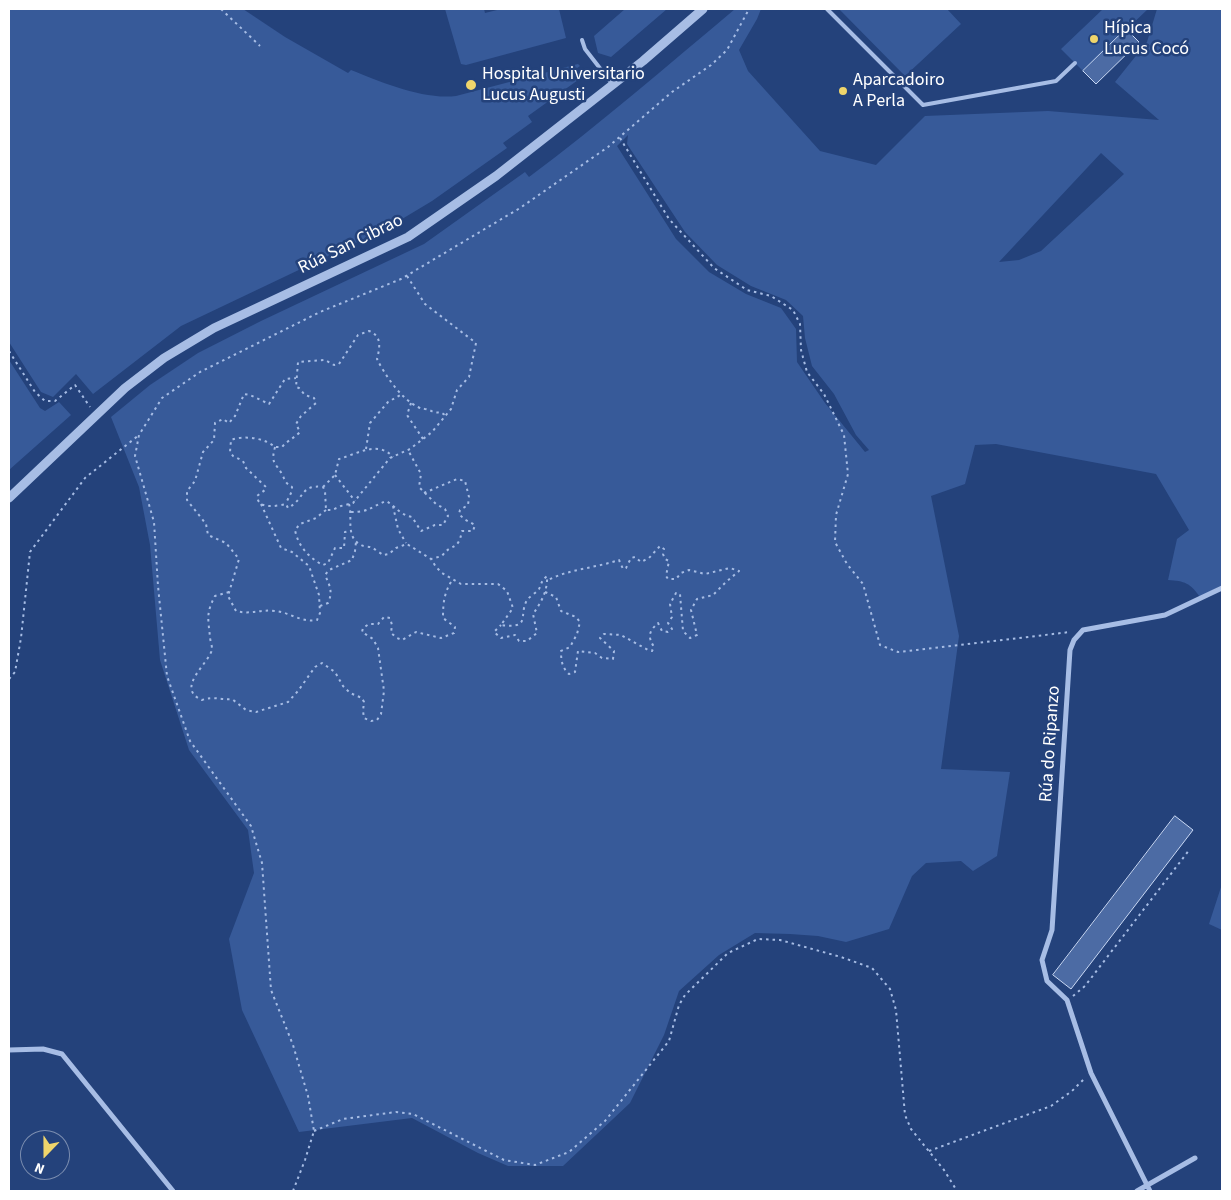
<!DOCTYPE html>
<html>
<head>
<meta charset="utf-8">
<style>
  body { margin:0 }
  #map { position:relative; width:1231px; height:1200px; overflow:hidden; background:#24427b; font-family:"Source Sans 3",sans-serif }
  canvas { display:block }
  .frame { position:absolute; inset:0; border:10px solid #fff; pointer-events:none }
  .north { position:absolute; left:20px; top:1130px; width:50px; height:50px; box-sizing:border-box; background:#24427b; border:1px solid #7c8eb0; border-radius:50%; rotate:202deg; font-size:14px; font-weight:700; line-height:20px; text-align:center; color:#fff }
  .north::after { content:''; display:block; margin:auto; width:18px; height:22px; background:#efd56b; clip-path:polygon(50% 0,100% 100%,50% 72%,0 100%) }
</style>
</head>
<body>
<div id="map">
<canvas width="1231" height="1200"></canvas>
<div class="frame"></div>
<div class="north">N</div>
</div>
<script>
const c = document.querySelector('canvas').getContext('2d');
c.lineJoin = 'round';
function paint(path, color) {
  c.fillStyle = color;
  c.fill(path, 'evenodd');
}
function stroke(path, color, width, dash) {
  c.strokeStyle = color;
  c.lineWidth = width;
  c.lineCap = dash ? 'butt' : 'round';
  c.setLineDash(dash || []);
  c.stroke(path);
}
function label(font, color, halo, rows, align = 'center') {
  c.font = font + ' "Source Sans 3",sans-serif';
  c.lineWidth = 5;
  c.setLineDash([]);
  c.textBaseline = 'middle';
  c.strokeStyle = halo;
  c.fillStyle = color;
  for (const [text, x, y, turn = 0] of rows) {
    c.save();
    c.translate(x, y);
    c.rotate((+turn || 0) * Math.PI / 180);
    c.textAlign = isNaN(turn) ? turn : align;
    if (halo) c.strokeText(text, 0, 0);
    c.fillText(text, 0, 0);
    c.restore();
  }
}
paint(new Path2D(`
  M9,9h234l42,28 63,36 3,-3c30,12 72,30 105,26l122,-32 2,2 -7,5 3,4 7,-4 2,4 -57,41 4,6 -29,21 4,5 -75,53 -45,27 -206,98 -88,68 -17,-20 -23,23 -12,-5 -32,-50z
  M445,9h39l1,4 16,-4h58l7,29 -100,27 -5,-1z
  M625,9h42l-56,48 -13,-4 -4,-17z
  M735,9h26l-4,10 -18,31 9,21 72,80 56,14 49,-49 123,-5 111,9 -44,-38 32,-40 10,-33h65v576l-22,12c-10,-14 -15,-16 -32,-17l9,-41 12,-9 -33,-56 -160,-30 -21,1 -10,39 -34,12 28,140 -18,133 69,3 -13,84 -24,15 -12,-10 -35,2 -14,13 -23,53 -43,13 -28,-6 -28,-2 -35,-1 -36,22 -40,36 -15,44 -34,68 -67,63h-55l-30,-13 -66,-35 -113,14 -57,-122 -13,-71 25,-66 -6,-43 -59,-80 -29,-90 -10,-115 -11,-58 -28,-70 39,-32 48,-32 63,-32 163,-77 101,-72 4,5c71,-53 138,-111 206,-168zM628,135l-1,9 58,88 32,33 34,21 35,14 17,16 2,22 7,28 22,28 22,41 13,15 -4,2 -40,-49 -28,-41 -1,-33 -15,-21 -35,-14 -37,-22 -33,-33 -59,-93zM1101,153l23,21 -83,77 -22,9 -20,2z
  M839,9h108l14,15 -56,52z
  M1103,9h45l-65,62 -22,-22z
  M9,360l31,48 5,3 14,-9 12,13 -62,55z
  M1222,884v46l-13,-6z`), '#375a99');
const building = new Path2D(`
  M1126,29l13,13 -43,42 -13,-13z
  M1175,816l18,14 -122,159 -18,-14z`);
paint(building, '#4c6ba4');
stroke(building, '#cad9f4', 1);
stroke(new Path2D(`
  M221,9l39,37
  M620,138l49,81 45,49 33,22 24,6 22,14 7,14 1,26 6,22 17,22 20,41 4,39 -12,41 -1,27 12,22 16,20 17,61 18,7 19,-2 153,-18
  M407,276l18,28 51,39 -7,34 -12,13 -6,19 -19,23 -22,17 -20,9 -37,45 -12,3 -9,4h-6l-1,-19 -2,-4c-23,-3 -18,12 -35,21l-2,-4c-10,2 -28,6 -29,-8l8,-6 1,-3 -20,-19 -3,-7 -10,-5 -3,-4 1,-12c13,-5 34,-2 44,7h7c5,-6 12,-9 18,-15l-4,-8 5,-8 15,-13 -2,-5 -9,-3 -6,-7 -3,-1 2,-25 27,-2 9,5 5,-1 19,-29 11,-4c13,5 11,16 8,28 8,16 24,40 41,48 6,3 1,0 7,2 7,1 9,5 15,3l5,3
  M9,351l26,41 10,9h10l20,-16 15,22
  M411,403l-4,12 16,24
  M275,447c-4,16 -1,14 7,27 3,6 3,9 10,13v4l-6,12
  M366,449l4,-26 18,-21 14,-8
  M335,475l20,26
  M323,487l12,-12 4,-16c18,-5 39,-19 54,-2
  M424,493l33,-14 8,2 4,16 -1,8 -8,5 -1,4 5,5 11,6 -2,6h-11c-4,21 -10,11 -20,25l-11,3
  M261,504l20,44 11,4 17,14 10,29 1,18 -3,7c-15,3 -28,-8 -42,-9 -15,-2 -24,4 -39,0l-8,-15 11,-37 -13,-16 -18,-8 -2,-11 -19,-24v-9l8,-10 8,-29 11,-12 1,-17 8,-4 6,4 6,-7 9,-22 6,1 19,9 16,-25 11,-1
  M349,504c4,14 -4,33 12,41 3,2 8,1 12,3 3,2 7,5 10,7l6,-1 7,-6 11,-4 24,15 5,8 6,6 19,11h37l9,7 6,17 -12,17c31,4 17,-9 26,-25 3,-4 9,-7 12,-11 3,-6 2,-8 8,-13 1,14 -6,27 -14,38l4,19 -10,8h-8l-4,-6 -14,3 -7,-6 7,-7
  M393,506l5,23 8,14
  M326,510l-10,8 -16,6 -5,6c3,16 14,28 28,35l5,-2 7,-15h9l1,-16 5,-1
  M351,512c18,0 20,-5 35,-11 11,6 12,13 26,16l9,14 14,-6h8l5,-9 -3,-7 -9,-5 -17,-17 2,-13 -13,-24
  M229,592l-14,4c-9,17 -7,22 -5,41 0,3 2,8 2,12 -2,14 -38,39 -10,51 12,-4 18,0 30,-1l14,11 10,2 32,-10 10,-11 17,-24 7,-4 13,9 8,14 7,7 12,5 2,4 -1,9 1,7 7,3 6,-1 4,-6 3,-23 -6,-43 -5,-9 -11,-7 1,-4 6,-4h9l6,-7 6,1 2,7 -1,8 6,5 5,2 14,-8 25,6 13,-5 1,-6 -12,-9c0,-15 1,-26 10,-39
  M545,592l11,5 5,14 15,6 4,5 -3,12 -7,13 -9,4c0,9 1,17 8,23l6,-2 3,-21 17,2 7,5 11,1 1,-8 -14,-13 4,-4 17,1 27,15 4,1 2,-4c-6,-10 -6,-15 4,-24l4,8 6,1 4,-3 -4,-6 4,-6 -2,-13 6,-11 4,1 3,37 7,7 7,-3 -6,-25 6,-11 16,-4 13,-13 13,-11 -9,-3 -25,6 -16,-4 -8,3 -5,6h-8l-2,-3 3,-15 -4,-2 -2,-5 1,-5 -4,-3 -11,12 -8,4 -6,-5 -4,1 -5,10 -3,1 -4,-9c-24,8 -49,9 -71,20
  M320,606l8,-3c5,-11 2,-17 -3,-28l4,-5 23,-10 3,-9 1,-9
  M9,679l6,-7 6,-34 9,-86 55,-74 54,-43
  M1073,996l12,-10 105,-137
  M314,1131l29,-12 53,-7 17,2 91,46 31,5 34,-13 36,-31 64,-80 10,-36 6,-10 43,-42 30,-14 22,1 61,17 31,11 18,21 6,21 9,105 6,14 33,41 13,21
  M929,1151l122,-45 21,-15 12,-12
  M293,1191l12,-31 9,-29 -6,-35 -15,-51 -22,-55 -9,-127 -11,-37 -61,-85 -23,-65 -9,-90 -4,-64 -19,-66 4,-21 23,-37 38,-26 120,-60 81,-33 119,-71 88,-61 64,-55 39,-27 16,-15 22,-41`), '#a7bde5', 2, [2.5, 4]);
stroke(new Path2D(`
  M827,9l96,96 133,-24 19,-18
  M582,40l3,9 28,36`), '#a7bde5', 4);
stroke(new Path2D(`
  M9,1050l34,-1 19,5 111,137
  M1137,1191l58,-33
  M1150,1191l-59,-118 -24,-73 -20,-19 -5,-21 10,-30 18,-280 4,-10 9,-10 82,-15 57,-27`), '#a7bde5', 5);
stroke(new Path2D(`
  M9,498l116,-110 39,-30 50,-30 194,-91 88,-61 147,-115 60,-52`), '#a7bde5', 9);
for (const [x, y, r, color] of [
  [1094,39,5,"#efd56b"],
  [471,85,6,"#efd56b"],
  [843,91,5,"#efd56b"]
]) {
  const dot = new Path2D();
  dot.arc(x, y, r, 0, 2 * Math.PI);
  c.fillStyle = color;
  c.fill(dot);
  stroke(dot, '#24427b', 2);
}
label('18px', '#fff', '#24427b', [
  ["Hípica",1104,29],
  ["Lucus Cocó",1104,50],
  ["Hospital Universitario",482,75],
  ["Lucus Augusti",482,96],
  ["Aparcadoiro",853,81],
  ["A Perla",853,102]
], 'left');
label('18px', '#fff', '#24427b', [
  ["Rúa San Cibrao",351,245,-26],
  ["Rúa do Ripanzo",1051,744,-86]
]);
</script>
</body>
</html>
